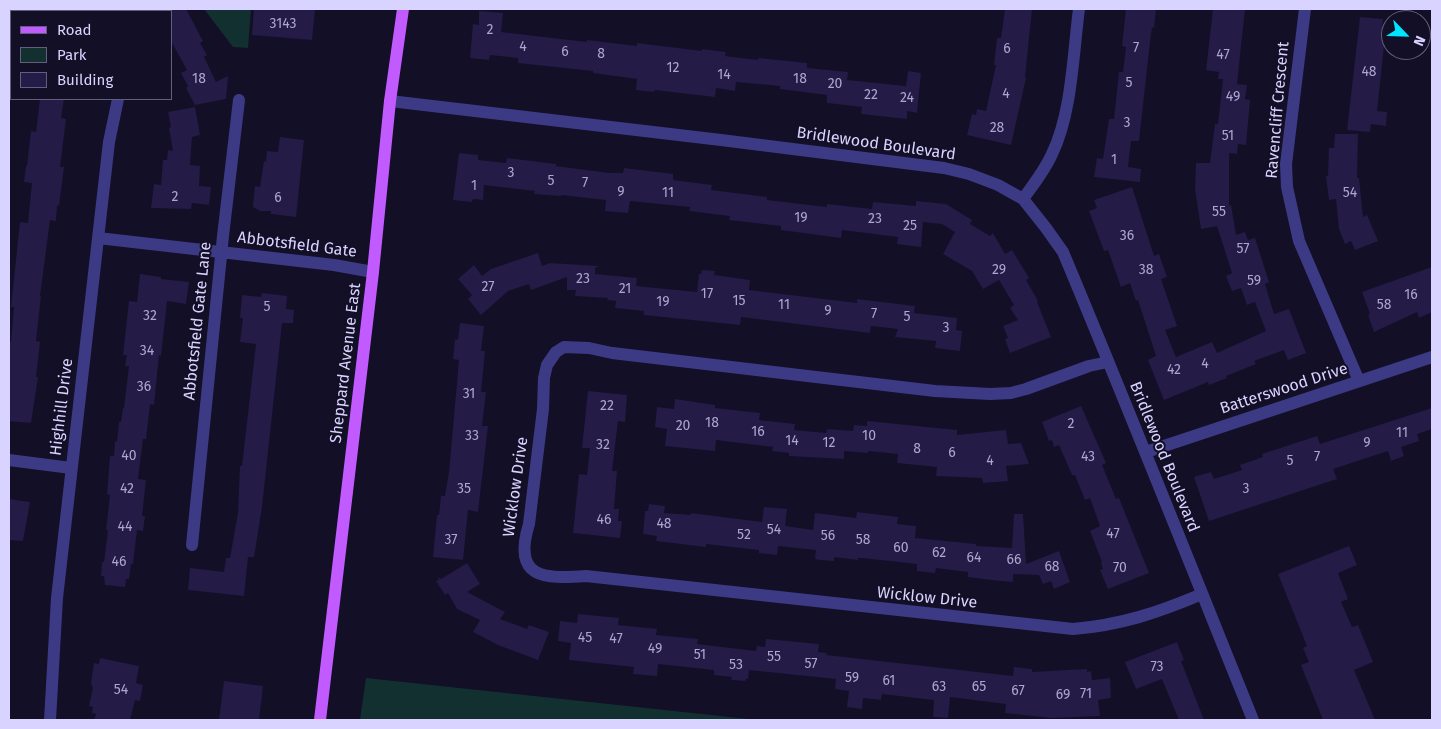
<!DOCTYPE html>
<html>
<head>
<meta charset="utf-8">
<style>
  body { margin:0 }
  #map { position:relative; width:1441px; height:729px; overflow:hidden; background:#130f26; font-family:"Fira Sans",sans-serif }
  canvas { display:block }
  .frame { position:absolute; inset:0; border:10px solid #d9d4ff; pointer-events:none }
  .legend { position:absolute; left:10px; top:10px; width:162px; height:90px; box-sizing:border-box; background:#130f26; border:1px solid #625e7d; margin:0; padding:6px 9px; list-style:none; font-size:15px; color:#d9d4ff }
  .legend li { display:flex; align-items:center; gap:10px; height:25px }
  .legend b { width:25px; border:1px solid #625e7d }
  .north { position:absolute; left:1381px; top:10px; width:50px; height:50px; box-sizing:border-box; background:#130f26; border:1px solid #625e7d; border-radius:50%; rotate:114deg; font-size:14px; font-weight:700; line-height:20px; text-align:center; color:#d9d4ff }
  .north::after { content:''; display:block; margin:auto; width:18px; height:22px; background:#00e5ff; clip-path:polygon(50% 0,100% 100%,50% 72%,0 100%) }
</style>
</head>
<body>
<div id="map">
<canvas width="1441" height="729"></canvas>
<div class="frame"></div>
<ul class="legend">
<li><b style="height:6px;background:#c25bff"></b>Road</li>
<li><b style="height:14px;background:#12302f"></b>Park</li>
<li><b style="height:14px;background:#241b47"></b>Building</li>
</ul>
<div class="north">N</div>
</div>
<script>
const c = document.querySelector('canvas').getContext('2d');
c.lineJoin = 'round';
function paint(path, color) {
  c.fillStyle = color;
  c.fill(path, 'evenodd');
}
function stroke(path, color, width, dash) {
  c.strokeStyle = color;
  c.lineWidth = width;
  c.lineCap = dash ? 'butt' : 'round';
  c.setLineDash(dash || []);
  c.stroke(path);
}
function label(font, color, halo, rows, align = 'center') {
  c.font = font + ' "Fira Sans",sans-serif';
  c.lineWidth = 4;
  c.setLineDash([]);
  c.textBaseline = 'middle';
  c.strokeStyle = halo;
  c.fillStyle = color;
  for (const [text, x, y, turn = 0] of rows) {
    c.save();
    c.translate(x, y);
    c.rotate((+turn || 0) * Math.PI / 180);
    c.textAlign = isNaN(turn) ? turn : align;
    if (halo) c.strokeText(text, 0, 0);
    c.fillText(text, 0, 0);
    c.restore();
  }
}
paint(new Path2D(`
  M204,9h47l-3,39 -15,-1z
  M366,678l392,42h-398z`), '#12302f');
paint(new Path2D(`
  M171,9h15l17,32 -3,2 7,12 -3,2 12,25 12,-6 -2,23 -31,6 -9,-17 2,-2 -7,-13 6,-3 -16,-29z
  M254,9h61l-3,31 -60,-5z
  M1005,9h27l-7,68 1,1 -15,67 -44,-10 5,-21 4,1 1,-6 9,2 10,-46h-2l3,-27h4z
  M1126,9h30l-2,19 -2,-1 -2,15 -11,99h-8l-3,26 13,2 -1,13 -46,-5 3,-19 6,1 6,-40h5l5,-47h4l3,-25 -4,-1z
  M1213,9h32l-8,75 10,1 -2,14 5,1 -4,45 -8,-1 -1,10 -8,-1v53l2,-1 5,30 9,-3 3,8 7,-2 14,44 -4,2 9,30 15,-5 17,44 -18,7 -4,-10 -30,11 2,3 -30,12 1,2 -18,7 -1,-3 -44,18 -16,-40 8,-4 -18,-56 -2,1 -6,-18 -9,4 -13,-37 -4,1 -15,-40 8,-3 -3,-8 38,-13 22,69 5,-2 8,23 -6,2 16,47 -12,4 11,27 36,-15 5,11 49,-22 -11,-29 -8,3 -6,-17 -9,3 -6,-15 6,-3 -15,-47 -16,3 -6,-40 1,-26h14l5,-39h3l5,-45h-5l1,-7 -13,-2z
  M479,11l24,2 -2,19 86,10v-2l50,6v-3l65,8v-2l24,3 -1,4 33,4v-2l49,5v5l41,4 -1,8 59,6 2,-15 13,2 -4,40 -10,-2v8l-46,-5 1,-7 -35,-4v-8l-47,-6v-3l-44,-4 -1,9 -19,-3 -1,9 -60,-7 -1,2 -18,-2 1,-11 -44,-6v-2l-75,-8v-5l-28,-3 -1,5 -19,-2 3,-34 6,1z
  M1360,17l23,2 -1,9h4l-9,83 10,1 -1,14 -15,-2 -1,8 -23,-2z
  M40,99h24l-3,19 5,1 -6,48h4l-5,39 -2,-1 -1,16 -6,-1 -10,76h1l-5,45 4,1 -4,35h2l-7,46 -22,-2v-79h2l3,-35h-3l9,-85 8,1 4,-40 -8,-1 2,-16h1l4,-35 5,1z
  M195,107l5,28 -8,2 -2,28 10,1 -1,20 12,1 -2,18 -17,-2 -1,6 -40,-1 3,-24 7,1 2,-25h4l1,-10 5,1 -4,-23 2,-1 -3,-15z
  M1335,134h23l-1,44h2l4,39 4,-2 11,26 -23,9 -4,-9 -6,3 -6,-15 -3,-30 -7,1 -3,-24h2l1,-28h5z
  M280,137l24,3 -8,77 -25,-3v-3h-11l-7,-4 2,-21 5,1 4,-26 2,1 1,-11 11,1z
  M459,153l19,2v5l28,3 1,-5 49,6v2l53,7h14l1,-5 49,6v6l39,5 -1,5 56,7v3l60,7v-3l45,5 1,-7 43,4v-5l30,3 26,16 -2,4 20,12 3,-3 12,21 7,-4 17,28 -3,2 12,21 -1,1 14,35 -41,16 -5,-14 3,-1 -5,-12 15,-6 -8,-12 4,-3 -15,-25 -16,9 -11,-18 -29,-17 12,-22 -13,-8 -19,-2 -2,25 -24,-3 1,-7 -56,-7 -1,8 -60,-8v-4l-52,-6 1,-4 -41,-5 1,-4 -60,-6 -2,12 -23,-2 1,-11 -45,-5v1l-27,-2 1,-3 -51,-6 -1,15 -10,-1 -1,3 -19,-2z
  M538,253l4,13 8,-3 49,3 -4,2v6l42,4 -1,8 61,6 2,-18h2l1,-4 13,1 -1,4 36,5 -1,10 108,13v-4l58,7 -1,7 43,5 -1,12 6,1 -2,20 -25,-3 1,-7 -41,-4 3,-8 -27,-3 -1,7 -129,-16 -1,8 -96,-10v-4l-29,-3 1,-7 -9,-1 1,-2 -33,-2 1,-6h-9v-13l-36,13 -2,-6 -21,7 -27,24 -13,-16 4,-4 -14,-16 16,-14 8,11 9,-7z
  M1432,267v45l-13,6 -2,-6 -43,20 -6,-17 2,-1 -8,-22z
  M140,274l21,3v2l28,3 -3,22 -19,-3 -6,55 -2,-1 -5,50 -4,-1 -4,35h-3l-5,40 8,1 -4,36h3l-2,15 -6,-1 -4,34h-2l-2,15h-3l-1,8 -20,-2 -1,-9h-3l1,-14h2l4,-32h-2l4,-35 -3,-1 3,-38h4l1,-15 2,1 2,-20h2l2,-14h1l5,-42h-4l2,-11h-4l6,-54 8,1z
  M262,293l25,3 -1,13 8,1 -1,13h-11l-20,184 -8,50h-6l-4,39 -56,-6 2,-22 34,4 2,-14h4l8,-45 2,-47h2l14,-122 -16,-2 3,-24h-3l2,-23 19,2z
  M460,323l24,3 -3,25h4l-4,41h5l-4,34h6l-10,86 -10,-2 -5,50 -30,-3 4,-42h2l2,-19h4l4,-24 10,-112 -6,-1 2,-20 3,1z
  M588,391l39,4 -2,27 -7,-1 -6,50h5l-3,38h5l-1,12h4l-2,17 -47,-5 6,-59 8,1 3,-27h-8z
  M675,399l40,6v3l45,5 -1,7 36,4 -1,6 32,3 1,-4 26,2 1,-6 13,1v-5l90,9v5l49,-5 2,14 13,-1 8,21 -23,2 2,15 -25,2 -1,-5 -46,-2 1,-9 -40,-4 1,-9 -30,-3v2l-24,-2v8l-55,-3v-3l-17,-2 1,-4 -57,-7 -1,11 -50,-5 2,-17 -12,-2 2,-20 17,2z
  M1081,406l25,57 -4,2 14,34 3,-1 30,75 -41,16 -8,-19 3,-1 -2,-6 1,-1 -12,-31 10,-5 -10,-28 -5,2 -10,-25h-3l-13,-30 -5,2 -2,-7 -3,1 -7,-19z
  M1432,408v21l-15,5 2,7 -18,6 3,9 -13,5 -3,-10 -55,18 4,10 -128,42 -15,-44 17,-5 3,7 28,-9 -2,-5 23,-8 -1,-3 55,-18 3,8z
  M9,499l21,3 -7,39 -14,-1z
  M649,504l16,2 -1,7 27,2v-2l71,9 2,-15 23,2 -2,17 28,4 2,-17 41,5 1,-6 41,5 -1,7 19,2 -1,12 61,6v2l36,2 2,-34h9l3,50 33,-13 11,31 -16,7 -3,-8 -8,3 -4,-9 -26,-1v8l-13,-1 -32,-4v-5l-32,-4 -1,5 -18,-2v-7l-55,-6h-4v2l-24,-3v4l-14,-1 -5,-1 1,-9 -38,-4 -1,9 -18,-2v-3l-53,-6v3l-50,-6 1,-5 -14,-2 2,-23h3z
  M1349,546l8,19 -19,8 10,26 -7,3 11,25 6,-2 15,37 -19,8 21,50h-52l-22,-55 8,-3 -6,-14 4,-2 -29,-72z
  M467,563l13,21 -13,8 38,20 -5,7 27,10 2,-4 20,7 -11,28 -40,-15 -25,-13 7,-12 -23,-11 -9,-16 -3,2 -9,-14 3,-1 -2,-3 4,2z
  M578,614l41,4 -1,7 39,4 -1,6 42,4 -1,5 59,7 1,-5 8,1 1,-8 53,5 -1,8 9,1 -1,2 187,21 1,-9 18,2v3l55,-3v3l4,-1 1,9 18,-2 1,20 -13,2 2,16 -49,2 -46,-5 1,-9 -56,-7 -2,21 -15,-1 1,-17 -52,-6 -1,6 -18,-2 -1,11 -15,-2 2,-16 -14,-2 1,-10 -87,-9 -1,9h-2l-1,2 -14,-1 1,-3 -18,-2v-5l-56,-6 -1,12 -24,-2 1,-7 -65,-7 2,-17 -13,-2 2,-20 17,2z
  M1177,642l7,18 -3,1 23,59h-25l-17,-41 -26,10 -11,-27z
  M100,658l39,8 -3,17 7,2 -3,16 -5,-1 -5,20h-36l2,-6 -4,-1 1,-6 -4,-1 4,-18 -2,-5 3,-20 5,1z
  M224,681l39,5 -4,34h-40z`), '#241b47');
stroke(new Path2D(`
  M1305,9l-19,155 1,23 12,54 60,140
  M9,32h2
  M390,101l331,39 223,28 25,6 29,11 25,14 23,29 17,24c65,155 127,312 190,468
  M1023,199c10,-14 22,-29 29,-45 20,-41 21,-100 27,-145
  M98,238l236,27 39,7
  M1108,362l-19,4 -63,23 -15,4 -21,1 -55,-3 -323,-38 -23,-5 -25,-1 -8,5 -9,13 -3,13 -1,31 -14,115c-17,55 15,55 57,52l487,53c48,-4 84,-16 129,-35
  M1146,452l286,-95
  M9,460l62,8
  M192,545l31,-309 16,-136
  M50,720l7,-122 52,-456 9,-43`), '#3d3a85', 12);
stroke(new Path2D(`
  M320,720l53,-448 17,-171 13,-92`), '#c25bff', 12);
label('14px', '#aca6d1', null, [
  ["3143",283,24],
  ["2",490,30],
  ["4",523,47],
  ["7",1136,48],
  ["6",1007,49],
  ["6",565,52],
  ["8",601,54],
  ["47",1223,55],
  ["12",673,68],
  ["48",1369,72],
  ["14",724,75],
  ["18",199,79],
  ["18",800,79],
  ["5",1129,83],
  ["20",835,84],
  ["4",1006,94],
  ["22",871,95],
  ["49",1233,97],
  ["24",907,98],
  ["3",1127,123],
  ["28",997,128],
  ["51",1228,136],
  ["1",1114,160],
  ["3",511,173],
  ["5",551,181],
  ["7",585,183],
  ["1",474,186],
  ["9",621,192],
  ["11",668,193],
  ["54",1350,193],
  ["2",175,197],
  ["6",278,198],
  ["55",1219,212],
  ["19",801,218],
  ["23",875,219],
  ["25",910,226],
  ["36",1127,236],
  ["57",1243,249],
  ["29",999,270],
  ["38",1146,270],
  ["23",583,279],
  ["59",1254,281],
  ["27",488,287],
  ["21",625,289],
  ["17",707,294],
  ["16",1411,295],
  ["15",739,301],
  ["19",663,302],
  ["11",784,305],
  ["58",1384,305],
  ["5",267,307],
  ["9",828,311],
  ["7",874,314],
  ["32",150,316],
  ["5",907,317],
  ["3",946,328],
  ["34",147,351],
  ["4",1205,364],
  ["42",1174,370],
  ["36",144,387],
  ["31",469,394],
  ["22",607,406],
  ["18",712,423],
  ["2",1071,424],
  ["20",683,426],
  ["16",758,432],
  ["11",1402,433],
  ["33",472,436],
  ["10",869,436],
  ["14",792,441],
  ["12",829,443],
  ["9",1367,443],
  ["32",603,445],
  ["8",917,449],
  ["6",952,453],
  ["40",129,456],
  ["43",1088,457],
  ["7",1317,457],
  ["4",990,461],
  ["5",1290,461],
  ["42",127,489],
  ["35",464,489],
  ["3",1246,489],
  ["46",604,520],
  ["48",664,524],
  ["44",125,527],
  ["54",774,530],
  ["47",1113,534],
  ["52",744,535],
  ["56",828,536],
  ["37",451,540],
  ["58",863,540],
  ["60",901,548],
  ["62",939,553],
  ["64",974,558],
  ["66",1014,560],
  ["46",119,562],
  ["68",1052,567],
  ["70",1120,568],
  ["45",585,638],
  ["47",616,639],
  ["49",655,649],
  ["51",700,655],
  ["55",774,657],
  ["57",811,664],
  ["53",736,665],
  ["73",1157,667],
  ["59",852,678],
  ["61",889,681],
  ["63",939,687],
  ["65",979,687],
  ["54",121,690],
  ["67",1018,691],
  ["71",1086,694],
  ["69",1063,695]
]);
label('16px', '#d9d4ff', '#130f26', [
  ["Ravencliff Crescent",1278,110,-85],
  ["Bridlewood Boulevard",876,144,8],
  ["Abbotsfield Gate",297,245,7],
  ["Abbotsfield Gate Lane",198,321,-84],
  ["Sheppard Avenue East",346,363,-83],
  ["Batterswood Drive",1284,389,-18],
  ["Highhill Drive",62,407,-83],
  ["Bridlewood Boulevard",1164,457,68],
  ["Wicklow Drive",516,487,-82],
  ["Wicklow Drive",927,598,6]
]);
</script>
</body>
</html>
